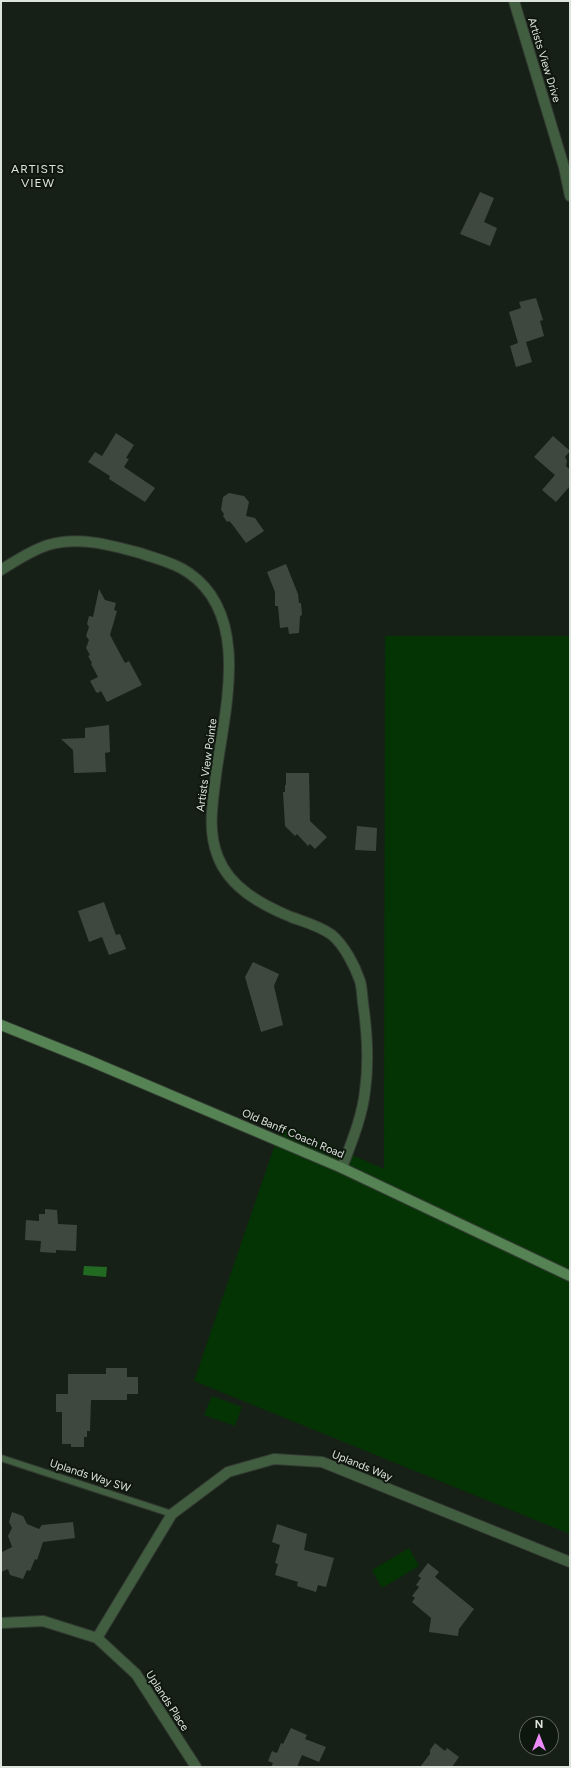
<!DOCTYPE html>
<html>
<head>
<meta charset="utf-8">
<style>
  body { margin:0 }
  #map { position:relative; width:571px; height:1768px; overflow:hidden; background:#172017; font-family:Figtree,sans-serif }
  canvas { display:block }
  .frame { position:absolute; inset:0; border:2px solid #dde3dd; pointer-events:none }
  .north { position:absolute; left:519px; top:1716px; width:40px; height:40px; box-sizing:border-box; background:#0e170e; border:1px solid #616961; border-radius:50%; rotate:0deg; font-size:11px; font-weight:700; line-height:16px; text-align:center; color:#dde3dd }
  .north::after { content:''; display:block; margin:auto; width:14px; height:18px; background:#ed8cf9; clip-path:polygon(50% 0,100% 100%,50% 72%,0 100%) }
</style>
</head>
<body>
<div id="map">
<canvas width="571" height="1768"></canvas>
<div class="frame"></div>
<div class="north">N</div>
</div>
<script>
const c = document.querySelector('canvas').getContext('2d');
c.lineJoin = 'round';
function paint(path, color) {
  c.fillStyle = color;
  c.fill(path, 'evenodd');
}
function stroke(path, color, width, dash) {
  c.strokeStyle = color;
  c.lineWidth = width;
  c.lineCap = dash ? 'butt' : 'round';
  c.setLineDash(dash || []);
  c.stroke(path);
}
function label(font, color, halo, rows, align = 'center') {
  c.font = font + ' Figtree,sans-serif';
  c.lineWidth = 4;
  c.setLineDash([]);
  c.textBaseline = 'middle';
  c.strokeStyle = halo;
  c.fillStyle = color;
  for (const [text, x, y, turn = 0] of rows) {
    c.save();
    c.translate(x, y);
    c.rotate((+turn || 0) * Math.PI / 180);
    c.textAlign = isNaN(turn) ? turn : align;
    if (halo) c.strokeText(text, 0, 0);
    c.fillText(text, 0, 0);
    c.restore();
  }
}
paint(new Path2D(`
  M385,636h185v898l-376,-153 88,-257 102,45z
  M212,1396l30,11 -7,19 -31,-11z
  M409,1548l10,18 -37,22 -10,-18z`), '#043404');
paint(new Path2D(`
  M84,1266l23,1 -1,10 -23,-2z`), '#226a22');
paint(new Path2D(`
  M480,192l14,6 -10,24 13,6 -7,18 -30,-12z
  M536,298l7,22 -3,1 4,15 -18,6 6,20 -16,5 -6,-21 8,-3 -9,-31 12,-4 -2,-6z
  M116,433l18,12 -8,13 3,1 -5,8 31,21 -10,14 -36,-23 1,-3 -22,-14 7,-10 7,4z
  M553,436l17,15 -5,6 2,4 -1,5 4,4v16l-14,16 -14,-12 13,-15 -21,-18z
  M229,493l15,3 5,6 -3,14 9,2 9,13 -18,12 -14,-19 -3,-3 -2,1 -4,-6 1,-2 -3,-4 2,-13z
  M286,564l12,30 1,9h2l1,12 -2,1 -1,17 -10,1 -1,-7 -8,1 -2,-22h-3v-14l-8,-20z
  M99,589l6,11 11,3 -2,7 3,1 -7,24 15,28 4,-2 13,24 -35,17 -6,-11 -3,2 -2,-1 -6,-11 8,-4 -7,-13 1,-1 -4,-7 2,-1 -4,-7 3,-8 -3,-4 3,-9 -2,-3 2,-8 4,1z
  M109,725l1,27 -5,1 1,19 -32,1 -1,-23 -12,-11 24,-1v-10z
  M286,773h23l1,48 17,16 -12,12 -5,-5 -2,2 -11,-12 -2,2 -10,-10 -2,-34h2v-7h1z
  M357,826l20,2 -1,23 -21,-1z
  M104,902l12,33 4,-1 6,15 -17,6 -7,-18 -13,5 -11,-31z
  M253,962l26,12 -5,12 9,39 -22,7 -16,-55z
  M45,1209l12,1 1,14 19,1 -1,26 -20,-1v3l-16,-1 1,-11 -16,-1 1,-20 13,1v-7h6z
  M106,1368h21v9h11v17h-11v6h-36l-1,31h-3v6h-3v10h-13v-3h-9v-32h-6v-18h12v-20h38z
  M12,1512l11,4 4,8 12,5 3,-4 31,-3 2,16 -32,4 -6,18 -2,-1 -5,12 -3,-1 -4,9 -13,-4 -2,-6 -7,3 1,-20 10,-5 -4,-11 4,-8 -3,-6z
  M277,1524l30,10 -3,16 30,8 -8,29 -8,-2 -2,7 -19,-6 1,-4 -23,-7 3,-11 -3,-1 5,-18 -8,-3z
  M428,1563l11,9 -4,5 39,32 -15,20 -1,7 -29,-4 2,-14 -19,-16 3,-4 -3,-2 7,-9 -3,-2 5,-7 -3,-2z
  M291,1728l16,7 -2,4 21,8 -7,15 -17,-7 -5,12h-26l2,-4 -5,-2 4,-10 5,2 4,-10 2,1z
  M435,1743l10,8 2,-3 12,9 -7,10h-32l10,-13v-4z`), '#3f483e');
const lane = new Path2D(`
  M1,1458l171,56`);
const street = new Path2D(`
  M514,1l50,166 6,29
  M1,570c14,-9 31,-20 47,-25 31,-9 62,0 92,8 17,6 35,10 49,20 65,45 33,146 26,210 -3,25 -7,49 3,74 12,31 44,48 73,60 14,5 29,9 41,18 12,10 23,31 28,46 2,6 2,15 3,22 4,28 6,60 2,88 -3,27 -14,52 -23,77
  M1,1623l42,-2 54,17 39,36 60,93
  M97,1638l75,-124 56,-42 46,-13 48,3 248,100`);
const secondary = new Path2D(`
  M1,1025l87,35 254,108 228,108`);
stroke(lane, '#333b33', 8);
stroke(street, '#333b33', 12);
stroke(secondary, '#333b33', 12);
stroke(lane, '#425e40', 6);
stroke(street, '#425e40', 10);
stroke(secondary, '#568353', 10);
label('11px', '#dde3dd', '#0e170e', [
  ["Artists View Drive",544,60,73],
  ["Artists View Pointe",207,765,-82],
  ["Old Banff Coach Road",293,1134,23],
  ["Uplands Way",362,1466,22],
  ["Uplands Way SW",90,1476,18],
  ["Uplands Place",167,1701,57]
]);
c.letterSpacing = '1px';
label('12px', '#dde3dd', '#0e170e', [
  ["ARTISTS",38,169],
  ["VIEW",38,183]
]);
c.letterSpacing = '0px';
</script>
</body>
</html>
